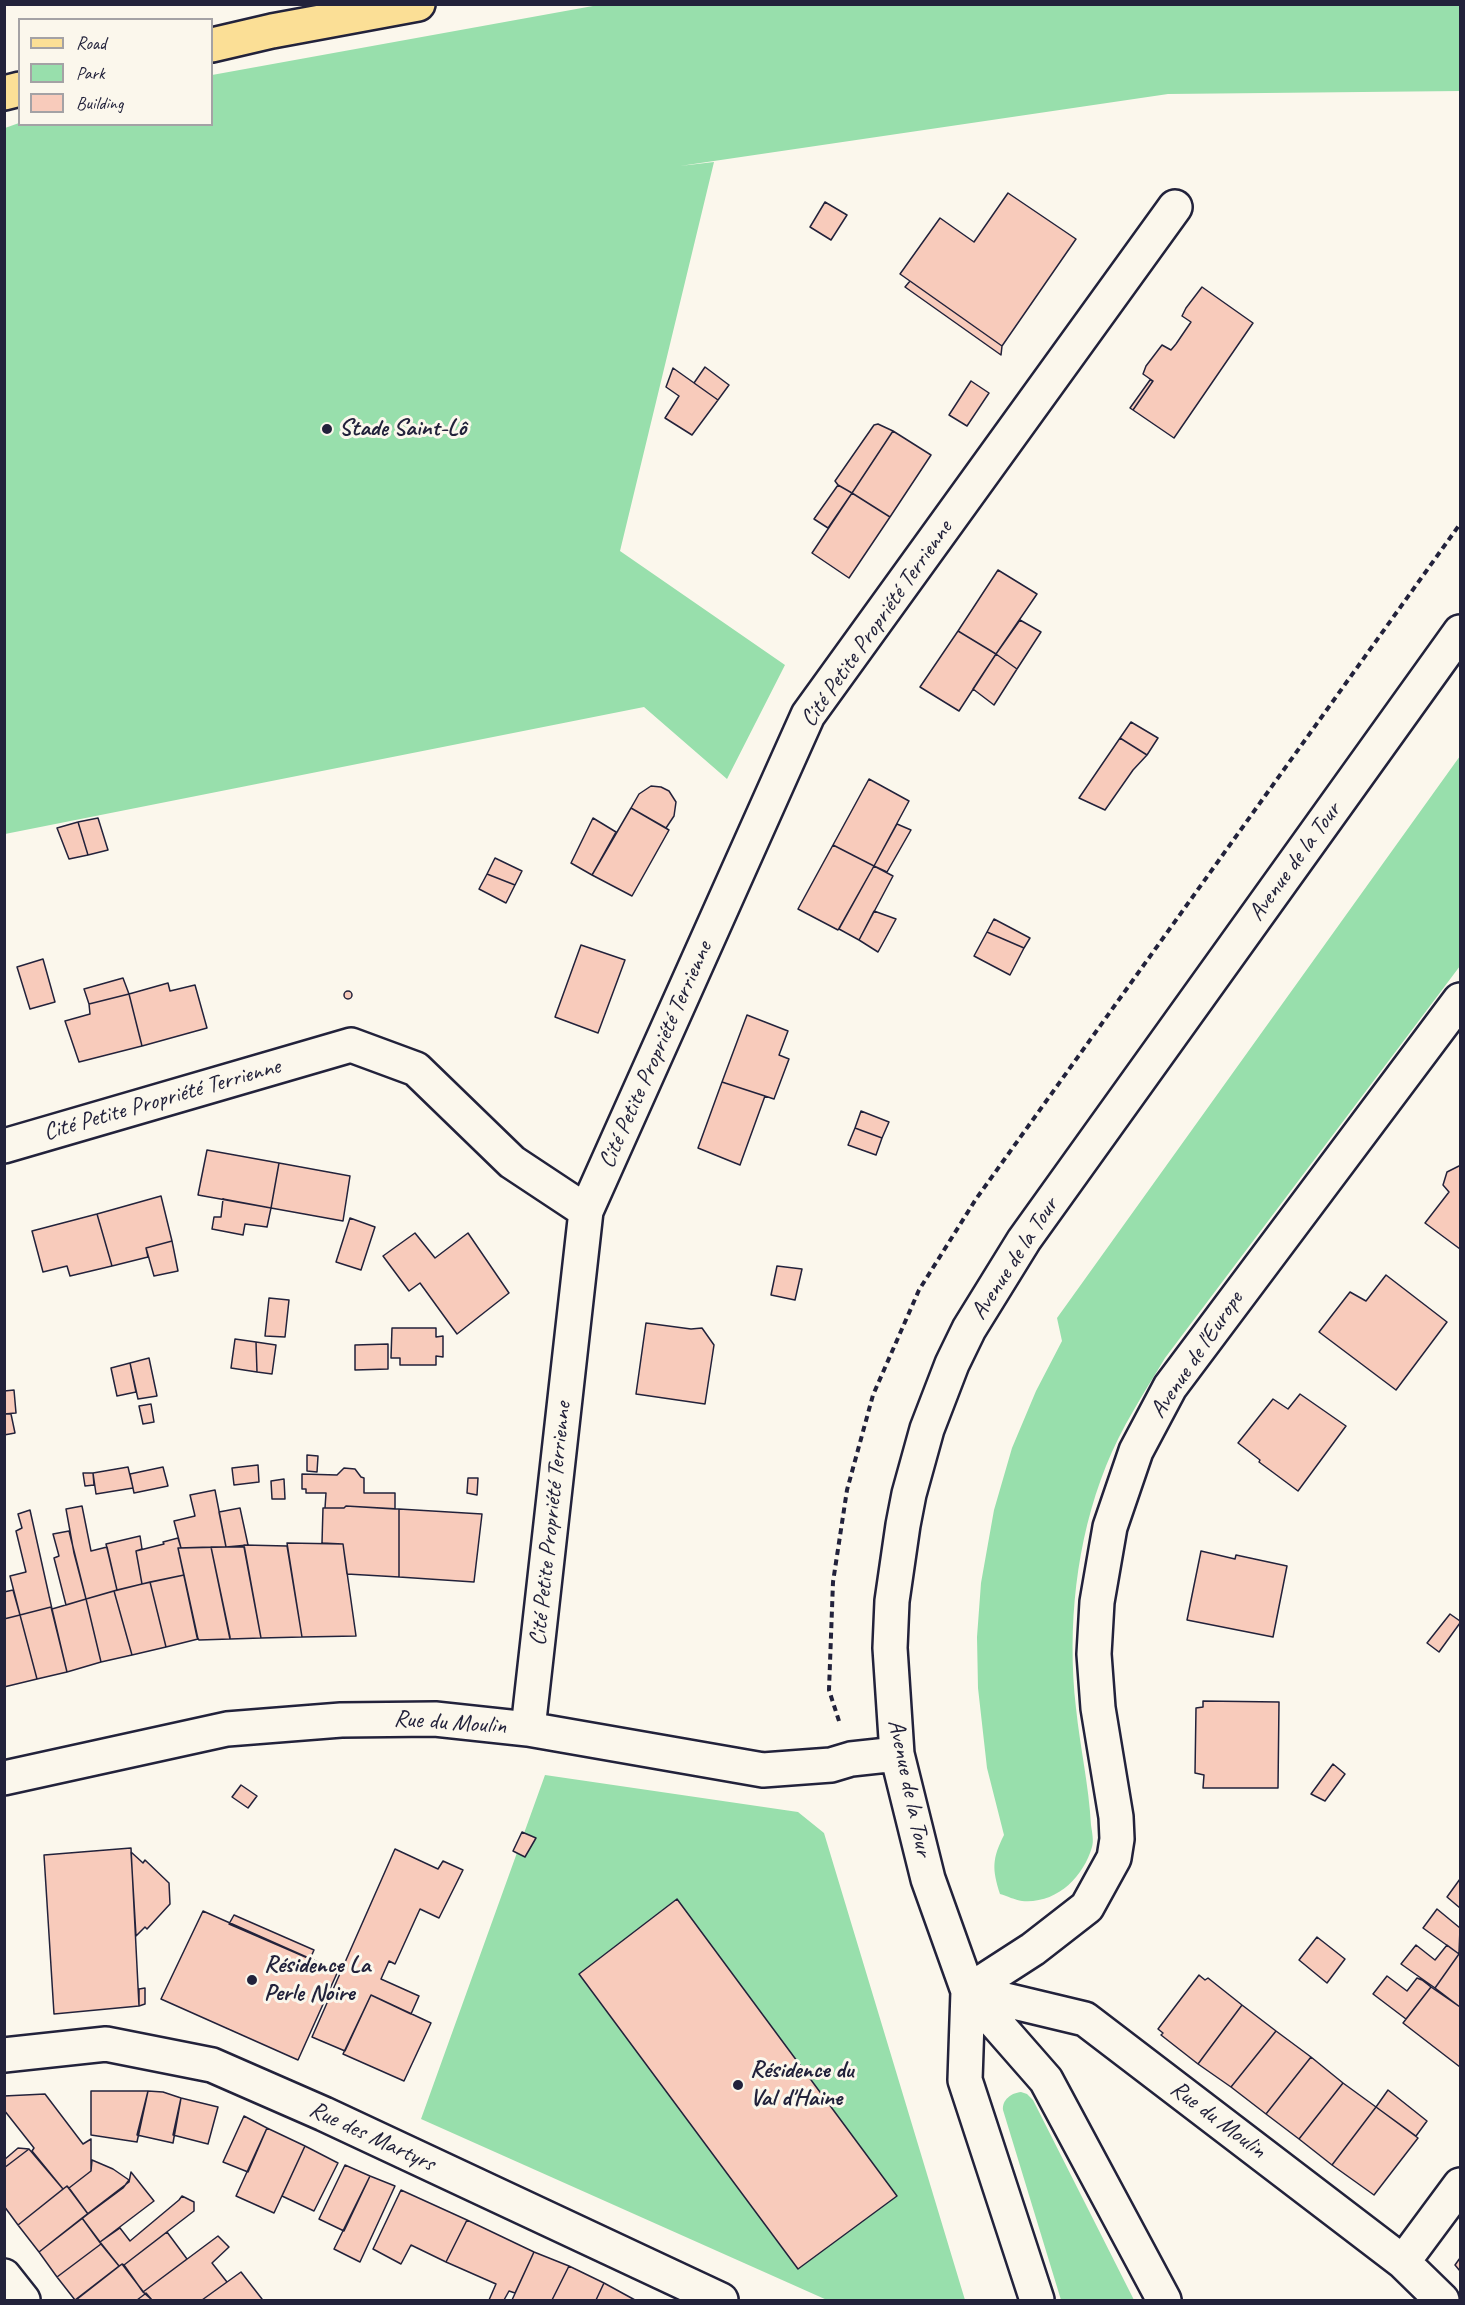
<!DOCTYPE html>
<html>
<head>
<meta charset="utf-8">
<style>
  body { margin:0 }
  #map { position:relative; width:1465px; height:2305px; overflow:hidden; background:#fbf7ec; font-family:Caveat,sans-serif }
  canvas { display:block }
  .frame { position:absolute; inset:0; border:6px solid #22223b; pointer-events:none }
  .legend { position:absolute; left:18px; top:18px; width:195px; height:108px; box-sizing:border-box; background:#fbf7ec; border:2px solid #a4a2a5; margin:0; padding:8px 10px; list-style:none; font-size:18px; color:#22223b }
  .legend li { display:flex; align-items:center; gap:12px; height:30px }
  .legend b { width:30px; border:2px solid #a4a2a5 }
</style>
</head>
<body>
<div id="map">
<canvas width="1465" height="2305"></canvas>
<div class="frame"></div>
<ul class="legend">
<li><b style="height:8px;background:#fbdf96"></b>Road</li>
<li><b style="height:16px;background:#98dfac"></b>Park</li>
<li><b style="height:16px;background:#f8cbbb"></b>Building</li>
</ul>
</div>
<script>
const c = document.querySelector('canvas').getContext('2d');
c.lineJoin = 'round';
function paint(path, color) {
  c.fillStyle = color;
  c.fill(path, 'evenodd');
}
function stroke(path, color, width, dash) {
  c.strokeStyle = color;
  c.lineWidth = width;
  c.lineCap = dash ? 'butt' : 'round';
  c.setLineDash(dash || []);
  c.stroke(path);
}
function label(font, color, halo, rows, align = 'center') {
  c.font = font + ' Caveat,sans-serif';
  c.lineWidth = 6;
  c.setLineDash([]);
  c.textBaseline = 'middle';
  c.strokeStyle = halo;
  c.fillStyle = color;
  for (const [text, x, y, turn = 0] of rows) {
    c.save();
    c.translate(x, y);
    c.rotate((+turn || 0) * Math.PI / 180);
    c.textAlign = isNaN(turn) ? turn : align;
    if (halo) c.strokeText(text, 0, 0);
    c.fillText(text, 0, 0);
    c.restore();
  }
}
paint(new Path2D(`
  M604,4l856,1v86l-292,3 -488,72 34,-4 -94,389 165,114 -58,114 -83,-72 -639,127v-706l14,-5 193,1v-49z
  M1460,756v210l-295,392c-21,35 -44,70 -59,108 -30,75 -39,161 -30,242 4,39 13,78 15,117 1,7 3,16 1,22 -9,31 -36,57 -70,54 -7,-1 -15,-5 -22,-7 -8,-25 -8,-35 4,-59l-17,-67 -9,-80 -1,-51 4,-54 13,-73 18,-62 24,-57 26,-50 -5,-23z
  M545,1775l253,37 26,21 141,467h-138l-406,-181z
  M1021,2092l6,2 6,6 101,200h-73l-58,-190c-1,-10 8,-17 18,-18z`), '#98dfac');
const building = new Path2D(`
  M1008,193l68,46 -74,107 -102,-72 40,-56 34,24z
  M825,202l22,13 -16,25 -21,-13z
  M910,281l92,65 -1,9 -96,-68z
  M1202,287l51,36 -79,115 -41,-28 20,-29 -10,-7 3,-8 16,-21 9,5 5,-6 15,-22 -9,-6 4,-8z
  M705,367l24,18 -11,15 -24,-17z
  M673,368l45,32 -26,35 -27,-17 14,-22 -13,-9z
  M1150,380l3,1 -20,29 -3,-2z
  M971,381l18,12 -22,33 -18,-11z
  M878,424l15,7 -41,62 -14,-8 -3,-4 39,-56z
  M893,431l38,24 -41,62 -38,-24z
  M838,485l14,8 -24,35 -14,-9z
  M852,493l38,24 -41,61 -37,-25z
  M998,570l39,24 -41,60 -38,-23z
  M1020,620l21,12 -24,37 -21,-15z
  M958,631l38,23 -37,57 -39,-24z
  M996,654l21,15 -23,36 -21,-16z
  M1131,722l27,16 -11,17 -27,-17z
  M1120,738l27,17 -14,15 -28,40 -26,-12z
  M869,779l40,22 -35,65 -41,-21z
  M651,786l10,1 8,4 7,11 -2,14 -8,12 -35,-20 8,-14z
  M631,808l38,22 -37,66 -40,-21z
  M98,818l10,32 -20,5 -10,-33z
  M593,818l23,14 -24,43 -21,-12z
  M78,822l10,33 -19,4 -12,-31z
  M897,824l14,6 -24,42 -13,-6z
  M833,845l41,21 -36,64 -40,-21z
  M495,858l27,13 -7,14 -28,-11z
  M874,866l19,10 -34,64 -20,-11z
  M487,874l28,11 -9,18 -27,-14z
  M874,911l22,8 -18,33 -19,-12z
  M994,919l36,19 -6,10 -37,-16z
  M987,932l37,16 -14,27 -36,-19z
  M581,945l44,15 -27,73 -43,-16z
  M43,959l12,43 -25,7 -13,-42z
  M123,978l6,16 -40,10 -5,-15z
  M168,983l2,8 25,-6 12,43 -65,18 -13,-52z
  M344 995a4 4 0 1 1 8 0a4 4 0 1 1-8 0Z
  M129,994l13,52 -63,16 -14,-41 25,-7 -1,-10z
  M747,1015l41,16 -9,24 10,4 -15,40 -52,-17z
  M722,1082l43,14 -25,69 -42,-17z
  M861,1111l28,11 -7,16 -27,-10z
  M855,1128l27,10 -6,17 -28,-10z
  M207,1150l72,13 -8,45 -73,-13z
  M279,1163l71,13 -7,45 -72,-13z
  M1459,1166h1v83l-35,-26 24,-31 -6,-7 4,-13z
  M161,1196l11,45 -26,7 2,9 -36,9 -15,-52z
  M223,1199l48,9 -4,19 -22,-3 -2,11 -31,-6 2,-12h7z
  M97,1214l15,52 -42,10 -3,-10 -24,6 -11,-41z
  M350,1218l25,9 -14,43 -25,-8z
  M415,1233l20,25 33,-25 41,60 -52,41 -37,-51 -11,8 -26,-35z
  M172,1241l6,30 -24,5 -8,-28z
  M777,1266l25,3 -7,31 -24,-5z
  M1386,1275l61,47 -51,68 -77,-58 31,-40 16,9z
  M269,1298l20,2 -4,37 -20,-1z
  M646,1323l45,6 11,-1 12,17 -9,59 -69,-10z
  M392,1328h44v9l7,-1v21l-7,-1v9h-36v-7h-9z
  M235,1339l21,3 1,30 -26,-4z
  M256,1342l20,3 -4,29 -15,-2z
  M388,1344v25l-33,1v-25z
  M149,1358l8,38 -19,3 -8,-36z
  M130,1363l6,29 -19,4 -6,-28z
  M14,1390l2,23 -12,1v-23z
  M1300,1394l46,32 -48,65 -39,-29 1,-2 -22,-17 35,-44 15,10z
  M151,1404l3,18 -11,2 -4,-18z
  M4,1414h7l4,19 -11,2z
  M307,1455l11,1 -1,16 -10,-1z
  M258,1465l1,17 -25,3 -2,-17z
  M128,1467l5,21 -37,6 -3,-21z
  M163,1467l5,19 -34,7 -4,-19z
  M344,1468l11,1 6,8 3,1v15h31v16l-49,-3 -2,2h-19l1,-15h-20v-4h-4v-15l35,1z
  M83,1473h10l1,12 -9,1z
  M468,1478h10l-1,17 -10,-2z
  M284,1479l1,20h-13l-1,-18z
  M215,1490l11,57 -45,1 -7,-27 21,-5 -5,-21z
  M82,1506l9,45 16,-4 10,43 -31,9 -12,-46 -8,-44z
  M346,1506l53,3v68l-52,-3 -4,-30 -21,-1 1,-35h21z
  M240,1508l8,37 -22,2 -7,-35z
  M399,1509l83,5 -8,68 -75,-5z
  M30,1510l22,99 -1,-2 -31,8 -10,-39 16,-4 -10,-41 6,-3 -4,-14z
  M69,1531l17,68 -20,6 -12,-47 5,-2 -6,-22z
  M140,1536l2,13 -6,2 6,33 -25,6 -11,-46z
  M178,1538l3,10h-3l6,27 -42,9 -6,-33 28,-7 -1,-2z
  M287,1543l56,1 13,92 -54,1z
  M244,1545l43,1 15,91 -41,1z
  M211,1547l19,90v2l-31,1 -2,-3 -19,-89z
  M211,1547h33l17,91 -31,1z
  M1201,1551l34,8 1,-4 51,11 -14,71 -86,-17z
  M184,1575l14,64 -32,8 -16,-65z
  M150,1582l16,65 -34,8 -18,-64z
  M13,1590l7,25 -16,4v-27z
  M114,1591l18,64 -31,7 -15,-63z
  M86,1599l15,63 -34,10 -15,-63z
  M51,1607l16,65 -30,7 -17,-64z
  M1450,1614l10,7v2l-21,29 -12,-9z
  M20,1615l17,64 -33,8v-68z
  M1203,1701l76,1 -1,86h-75l1,-13 -9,-2 1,-65 7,-1z
  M1333,1764l12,10 -20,27 -14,-7z
  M241,1785l16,11 -9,12 -16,-11z
  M522,1832l14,6 -11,19 -12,-6z
  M131,1848l8,158 -85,8 -10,-159z
  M395,1849l43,20 5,-8 20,9 -24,48 -19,-9 -25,55 -6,-3 -8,18 38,17 -8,18 -40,-19 -26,56 -33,-14z
  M131,1852l12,11 2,-3 24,23 1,21 -23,25 -2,-2 -9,9z
  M1460,1879v29l-13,-11z
  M677,1899l220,297 -99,73 -219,-295z
  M1437,1909l23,19 -1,26 -36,-26z
  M203,1911l135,60 -40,89 -137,-61z
  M234,1915l80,35 -4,9 -81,-35z
  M1317,1937l28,22 -18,24 -28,-23z
  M1416,1945l19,15 12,-15 12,9 -24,34 -34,-24z
  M1459,1954l1,1v52l-25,-19z
  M1199,1975l6,5 3,-2 34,27 -44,59 -37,-29 2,-2 -5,-4z
  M1387,1976l20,15 10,-13 5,2 9,7 -25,32 -33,-25z
  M1431,1987l29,20v60l-57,-44z
  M145,1988v16l-6,2v-17z
  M371,1995l60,28 -27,58 -61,-27z
  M1242,2005l34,26 -45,56 -33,-23z
  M1276,2031l35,26 -45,57 -35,-27z
  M1311,2057l32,26 -44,56 -33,-25z
  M1343,2083l33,24 -44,58 -33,-26z
  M1388,2090l39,31 -11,15 -40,-29z
  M91,2091h57l-11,51 -46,-7z
  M148,2091l15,1 18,6 -8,45 -36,-8z
  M45,2094l38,50 8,-5v32l-22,17 -2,-2 -4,3 -31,-38 2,-3 -30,-38v-14z
  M181,2098l37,9 -10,37 -35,-9z
  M1376,2107l42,31 -44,57 -42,-30z
  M244,2116l23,12 -19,44 -25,-10z
  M267,2128l38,18 -31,67 -38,-17z
  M305,2146l33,17 -24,48 -32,-15z
  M18,2148l11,1 -25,19v-8z
  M29,2149l34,40 -45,36 -14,-19v-38z
  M92,2160l21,9 16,11 -6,8 -35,26 -19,-26 22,-17z
  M345,2165l25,11 -26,55 -25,-12z
  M131,2172l23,29 -54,41 -18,-24 47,-36z
  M370,2176l25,10 -35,76 -26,-13z
  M67,2186l21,28 -49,38 -21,-27z
  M401,2190l66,30 -21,42 -35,-17 -10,19 -28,-15z
  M182,2196l12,6v9l-70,54 -2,-1 -3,2 -19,-24 20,-14 10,13 49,-41z
  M82,2218l19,26 -44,33 -18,-25z
  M467,2220l67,32 -19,41 -6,-2 -5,9h-15l7,-16 -50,-22z
  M167,2232l20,27 -44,33 -19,-27z
  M218,2236l11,11 -17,16 15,19 -25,18h-50l-9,-8z
  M101,2244l18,22 -44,34 -18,-23z
  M534,2252l35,14 -17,34h-40z
  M1460,2258v13l-5,-6z
  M122,2264l23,30 -8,6h-61z
  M569,2266l35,17 -8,17h-44z
  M241,2272l21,27 -3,1h-57z
  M604,2283l31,17h-39z
  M146,2293l6,7h-15l8,-6z`);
paint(building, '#f8cbbb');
stroke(building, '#22223b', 1.5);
const minor = new Path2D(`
  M4,1146l347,-101 65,24 96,93 74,49
  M528,1729l58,-518 222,-496 367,-508
  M4,1778l223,-49 114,-9 94,-1 93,10 235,41 68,-5 20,-6 46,-5
  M968,1991l65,-42 54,-42 27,-49 3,-19 -1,-22 -18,-109 -4,-54 3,-52 13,-75 26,-76 34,-64 290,-387
  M968,1991l117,28 318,243 39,38
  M968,1991l78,89 118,220
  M4,2055l102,-11 106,21 112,49 397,186
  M1403,2262l57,-77
  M4,2276l19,24
  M1037,2300l-72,-220 3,-89 -40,-112 -31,-125 -7,-106 2,-47 11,-76 6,-31 18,-65 25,-65 17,-35 55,-89 436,-608`);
const major = new Path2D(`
  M212,45l60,-14 146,-27
  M4,93l16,-4`);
stroke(minor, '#22223b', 38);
stroke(major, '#22223b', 38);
stroke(new Path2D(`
  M839,1721l-10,-31 4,-108 14,-92 26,-95 46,-105 57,-91 484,-675`), '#22223b', 4, [6, 4.5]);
stroke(minor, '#fbf7ec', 33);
stroke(major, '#fbdf96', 33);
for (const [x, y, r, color] of [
  [327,429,6,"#22223b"],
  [252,1980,6,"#22223b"],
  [738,2085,6,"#22223b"]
]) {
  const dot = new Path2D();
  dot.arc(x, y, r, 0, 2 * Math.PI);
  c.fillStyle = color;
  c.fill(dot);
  stroke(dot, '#fbf7ec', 2);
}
label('bold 24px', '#22223b', '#fbf7ec', [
  ["Stade Saint-Lô",339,429],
  ["Résidence La",264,1966],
  ["Perle Noire",264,1994],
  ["Résidence du",750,2071],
  ["Val d'Haine",750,2099]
], 'left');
label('24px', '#22223b', '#fbf7ec', [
  ["Cité Petite Propriété Terrienne",877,624,-55],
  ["Avenue de la Tour",1295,862,-54],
  ["Cité Petite Propriété Terrienne",656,1055,-66],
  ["Cité Petite Propriété Terrienne",162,1100,-16],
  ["Avenue de la Tour",1015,1259,-57],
  ["Avenue de l'Europe",1197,1355,-56],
  ["Cité Petite Propriété Terrienne",551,1524,-84],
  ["Rue du Moulin",450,1723,4],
  ["Avenue de la Tour",909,1788,78],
  ["Rue du Moulin",1218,2120,37],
  ["Rue des Martyrs",372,2137,25]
]);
</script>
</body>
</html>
